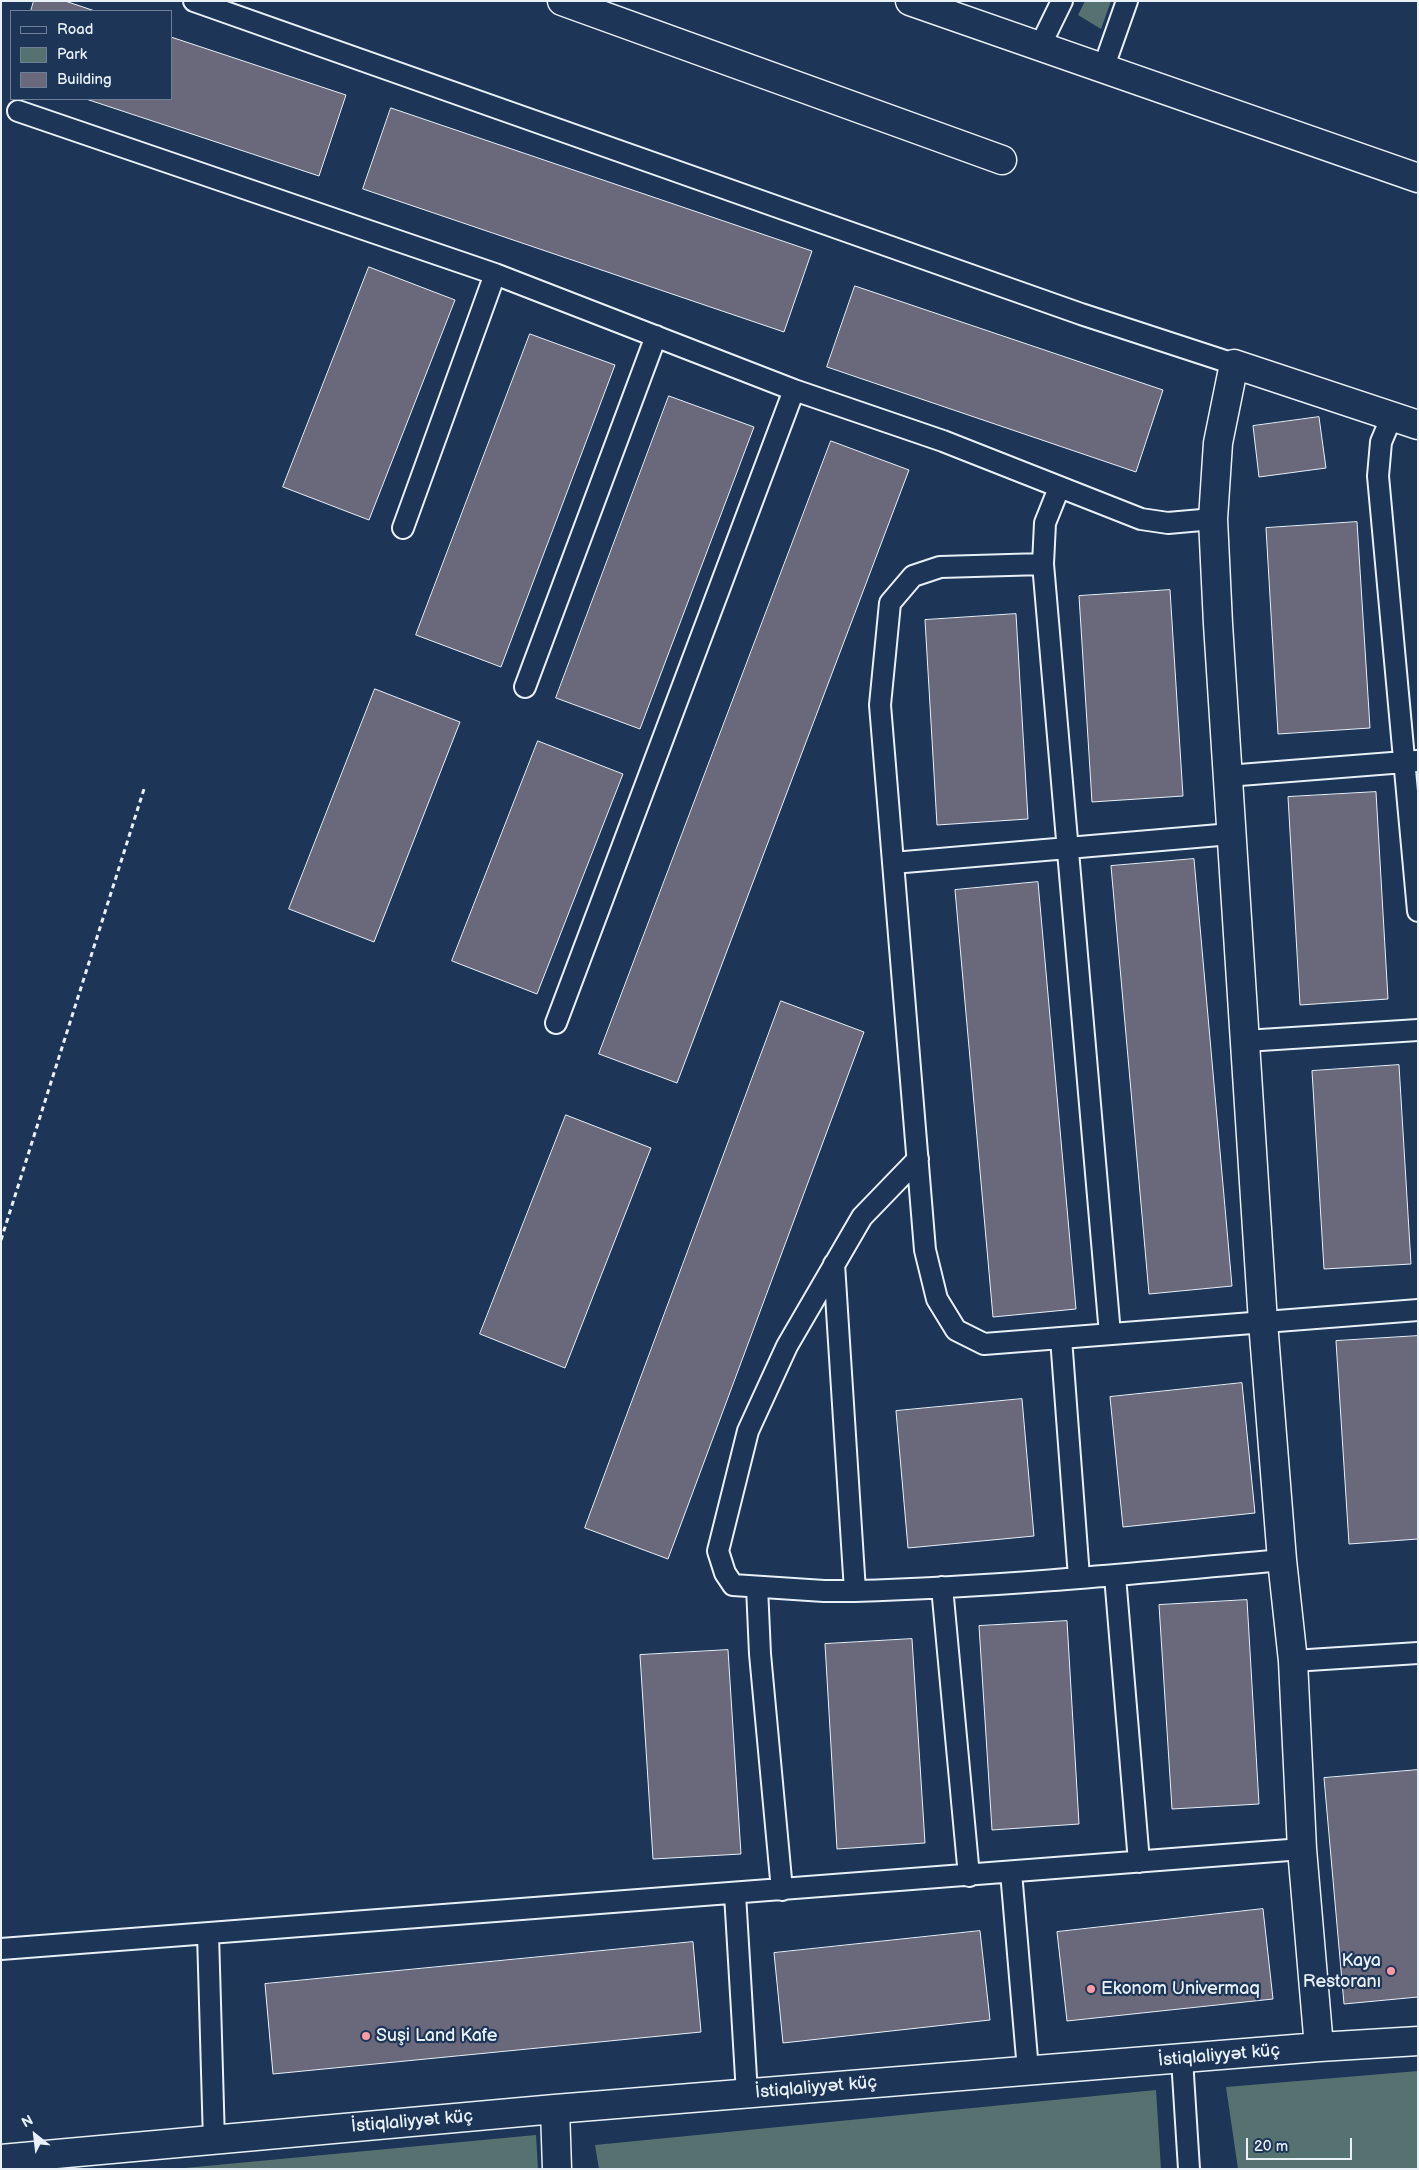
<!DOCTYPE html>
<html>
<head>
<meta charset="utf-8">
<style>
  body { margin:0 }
  #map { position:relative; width:1419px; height:2170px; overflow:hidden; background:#1d3557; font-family:"Balsamiq Sans",sans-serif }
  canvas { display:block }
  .frame { position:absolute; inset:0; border:2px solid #e8f1f8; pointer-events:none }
  .legend { position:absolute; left:10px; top:10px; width:162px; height:90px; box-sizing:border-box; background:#1d3557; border:1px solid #6e8097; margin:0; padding:6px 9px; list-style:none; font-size:15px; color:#e8f1f8 }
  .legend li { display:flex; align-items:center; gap:10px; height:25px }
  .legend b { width:25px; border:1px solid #6e8097 }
  .north { position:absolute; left:10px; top:2110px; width:50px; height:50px; -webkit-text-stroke:4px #1d3557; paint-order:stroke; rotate:331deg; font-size:14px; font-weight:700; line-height:20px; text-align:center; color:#e8f1f8 }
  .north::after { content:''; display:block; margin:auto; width:18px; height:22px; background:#e8f1f8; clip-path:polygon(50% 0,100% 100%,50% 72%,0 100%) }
  .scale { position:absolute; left:1246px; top:2138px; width:106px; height:22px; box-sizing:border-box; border:2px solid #e8f1f8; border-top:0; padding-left:6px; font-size:15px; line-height:18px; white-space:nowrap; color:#e8f1f8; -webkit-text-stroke:4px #1d3557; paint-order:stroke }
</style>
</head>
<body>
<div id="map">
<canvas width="1419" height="2170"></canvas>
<div class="frame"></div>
<ul class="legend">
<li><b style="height:6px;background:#1d3557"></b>Road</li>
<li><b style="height:14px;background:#557271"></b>Park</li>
<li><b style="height:14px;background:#6a697c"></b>Building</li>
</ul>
<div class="north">N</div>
<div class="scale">20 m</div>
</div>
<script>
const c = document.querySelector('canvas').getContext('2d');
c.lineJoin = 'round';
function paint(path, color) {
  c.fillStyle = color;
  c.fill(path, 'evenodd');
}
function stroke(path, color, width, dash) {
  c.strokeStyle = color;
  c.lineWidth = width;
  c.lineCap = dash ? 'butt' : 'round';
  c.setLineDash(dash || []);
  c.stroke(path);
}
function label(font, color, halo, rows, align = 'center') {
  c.font = font + ' "Balsamiq Sans",sans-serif';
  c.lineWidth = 4.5;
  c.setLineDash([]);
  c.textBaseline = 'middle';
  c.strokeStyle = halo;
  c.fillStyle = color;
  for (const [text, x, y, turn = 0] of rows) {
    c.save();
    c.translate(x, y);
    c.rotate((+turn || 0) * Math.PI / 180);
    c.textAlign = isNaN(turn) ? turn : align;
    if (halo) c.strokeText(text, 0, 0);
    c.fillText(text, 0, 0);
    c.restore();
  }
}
paint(new Path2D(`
  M1085,1h26l-10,28 -23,-14z
  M1418,2071v98h-180l-12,-82z
  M1156,2090l5,79h-562l-4,-24z
  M536,2135l2,34h-364z`), '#557271');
const building = new Path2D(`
  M34,1h31l30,10h-64z
  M171,37l175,58 -27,81 -233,-77h85z
  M391,108l421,143 -28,81 -421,-143z
  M369,267l86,33 -86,220 -86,-33z
  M855,286l308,104 -27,82 -309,-105z
  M530,334l85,31 -114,302 -85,-32z
  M669,396l85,31 -114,302 -84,-31z
  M1319,417l7,51 -67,9 -6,-51z
  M831,441l78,29 -232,613 -78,-29z
  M1357,522l13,206 -92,6 -12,-206z
  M1170,590l13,206 -91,6 -13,-206z
  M1016,614l12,205 -91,6 -12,-205z
  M375,689l85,33 -86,220 -85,-33z
  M538,741l85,33 -86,220 -85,-33z
  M1376,792l12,207 -88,6 -12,-208z
  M1194,859l38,427 -83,8 -38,-428z
  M1038,882l38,427 -83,8 -38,-427z
  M781,1001l83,31 -196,527 -83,-31z
  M1399,1065l12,199 -87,5 -12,-198z
  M566,1115l85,33 -86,220 -85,-34z
  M1418,1336v203l-69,5 -13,-203z
  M1242,1383l13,130 -132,14 -13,-130z
  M1022,1399l12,137 -126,12 -12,-137z
  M1247,1600l12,204 -87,5 -13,-204z
  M1067,1621l12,203 -87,6 -13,-204z
  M912,1639l13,204 -88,6 -12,-205z
  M728,1650l13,204 -88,5 -13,-204z
  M1418,1770v227l-74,7 -20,-226z
  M1263,1909l10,90 -206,22 -10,-89z
  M980,1931l10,89 -207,23 -9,-90z
  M693,1942l8,90 -428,42 -8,-90z`);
paint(building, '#6a697c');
stroke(building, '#e8f1f8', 1);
const lane = new Path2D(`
  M194,1l887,313 153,50
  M1040,46l22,-45
  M1103,69l24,-68
  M18,111l477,163 299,116 149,51 198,78 27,4 45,-4
  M1392,416l-11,26 -3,34 40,435
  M1059,488l-14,35 -2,41 67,770
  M403,528l92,-254
  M1043,564l-103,3 -27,9 -23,27 -10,102 45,545 12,49 19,31 28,14 434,-34
  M525,687l131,-351
  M1227,776l190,-15
  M893,863l338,-29
  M556,1023l238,-633
  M1245,1041l173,-11
  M834,1264l21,327h-31l-91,-6 -8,-12 -7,-22 30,-120 39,-85 75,-129 56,-58
  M1061,1338l18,239
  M1115,1576l24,286
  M757,1587l3,67 22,236
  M942,1587l27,289
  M855,1591c143,-4 285,-18 427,-31
  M1293,1661l125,-8
  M1011,1872l17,198
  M735,1894l12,200
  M208,1934l6,207
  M1,1949l1301,-100
  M1182,2059l7,110`);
const street = new Path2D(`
  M562,1l440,159
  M910,1l508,177
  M1319,2047l-17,-198 -9,-188 -11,-101 -19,-238 -45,-698 -5,-105 5,-76 16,-79 184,61
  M555,2109l2,60
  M1,2159l554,-50 764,-62 99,-6`);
stroke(lane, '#e8f1f8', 24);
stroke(street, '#e8f1f8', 31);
stroke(new Path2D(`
  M1,1240l143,-451`), '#e8f1f8', 3, [5, 4]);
stroke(lane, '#1d3557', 20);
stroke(street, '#1d3557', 28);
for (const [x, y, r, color] of [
  [1391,1971,5,"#ff9aa2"],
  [1091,1989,5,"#ff9aa2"],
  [366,2036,5,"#ff9aa2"]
]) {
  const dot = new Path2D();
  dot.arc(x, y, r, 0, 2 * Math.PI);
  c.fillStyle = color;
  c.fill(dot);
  stroke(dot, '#1d3557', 2);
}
label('18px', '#e8f1f8', '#1d3557', [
  ["Kaya",1381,1961,"right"],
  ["Restoranı",1381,1982,"right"],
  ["Ekonom Univermaq",1101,1989],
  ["Suşi Land Kafe",376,2036]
], 'left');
label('18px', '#e8f1f8', '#1d3557', [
  ["İstiqlaliyyət küç",1219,2056,-5],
  ["İstiqlaliyyət küç",816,2088,-5],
  ["İstiqlaliyyət küç",412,2122,-5]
]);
</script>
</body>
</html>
